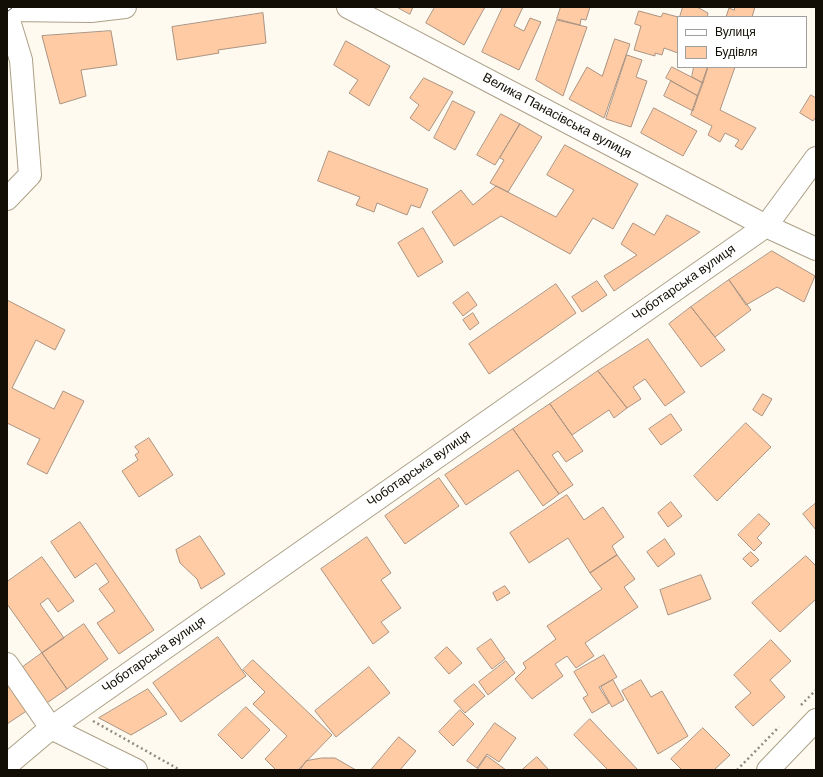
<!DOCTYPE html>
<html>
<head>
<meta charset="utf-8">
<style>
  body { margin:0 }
  #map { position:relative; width:823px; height:777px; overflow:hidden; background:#fefaef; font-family:Arial,sans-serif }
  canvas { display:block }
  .frame { position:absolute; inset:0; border:8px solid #120e05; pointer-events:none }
  .legend { position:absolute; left:677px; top:16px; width:130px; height:52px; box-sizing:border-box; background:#fff; border:1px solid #a09f9b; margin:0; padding:5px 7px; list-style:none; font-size:12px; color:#120e05 }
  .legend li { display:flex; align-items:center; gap:8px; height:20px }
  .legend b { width:20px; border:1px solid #a09f9b }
</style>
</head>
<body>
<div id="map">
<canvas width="823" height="777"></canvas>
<div class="frame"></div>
<ul class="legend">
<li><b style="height:5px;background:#fff"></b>Вулиця</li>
<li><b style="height:11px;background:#fecba4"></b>Будівля</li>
</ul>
</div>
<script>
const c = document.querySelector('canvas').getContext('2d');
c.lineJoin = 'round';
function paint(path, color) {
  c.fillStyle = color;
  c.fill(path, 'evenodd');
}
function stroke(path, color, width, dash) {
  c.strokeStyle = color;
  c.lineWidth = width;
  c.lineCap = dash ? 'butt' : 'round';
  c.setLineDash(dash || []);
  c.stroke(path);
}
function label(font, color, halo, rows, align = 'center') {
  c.font = font + ' Arial,sans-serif';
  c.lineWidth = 3.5;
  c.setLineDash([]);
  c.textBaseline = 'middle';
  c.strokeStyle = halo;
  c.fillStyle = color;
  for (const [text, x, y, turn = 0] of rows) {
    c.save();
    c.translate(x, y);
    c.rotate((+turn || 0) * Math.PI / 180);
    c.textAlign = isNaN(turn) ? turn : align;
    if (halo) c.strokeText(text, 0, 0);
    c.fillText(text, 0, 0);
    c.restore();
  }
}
const building = new Path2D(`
  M397,7h16l-3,7z
  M435,7h50l-21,38 -38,-22z
  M503,7h20l-9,19 10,5 6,-13 11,4 -22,48 -37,-18z
  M561,7h29l-4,13 -5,-1 -1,6 -23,-6z
  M683,7h14l11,6 -1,4h-27z
  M735,7h20l-3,10h-26l3,-9 5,2z
  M639,11l22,6 2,-4 15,4v36l-14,-5 -2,7 -7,-2v3l-21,-6 7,-24 -6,-2z
  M263,13l3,30 -48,7 1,3 -42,7 -5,-33z
  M557,20l30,7 -24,69 -27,-16z
  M111,31l6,34 -36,5 5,26 -26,8 -18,-68z
  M615,39l15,5 -26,74 -35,-19 18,-32 15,9z
  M346,41l44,25 -21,40 -20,-13 9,-13 -24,-15z
  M627,55l15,5 -6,17 11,4 -16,46 -25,-8z
  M672,67l31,16 -5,13 -32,-18z
  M694,67h14l-5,16 -11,-6z
  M708,67h27l-15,43 36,18 -14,22 -7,-4 4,-6 -14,-7 -5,9 -12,-7 4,-9 -21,-11z
  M424,78l29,14 -24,39 -19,-13 9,-13 -9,-7z
  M671,81l27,15 -5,15 -29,-15z
  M811,95l5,3v19l-3,4 -13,-8z
  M453,101l22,11 -20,38 -21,-12z
  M654,108l43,23 -14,25 -42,-23z
  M501,114l19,10 -25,41 -18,-10z
  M520,124l22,13 -34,55 -18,-9 14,-23 -4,-2z
  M565,145l73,39 -25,45 -20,-11 -23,36 -69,-38 -47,30 -22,-34 29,-22 12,15 23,-19 60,31 18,-27 -27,-15z
  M329,151l99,38 -8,19 -9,-3 -4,10 -30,-12 -3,9 -18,-7 4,-8 -42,-16z
  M667,215l33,17 -86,59 -10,-15 33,-21 -16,-11 12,-21 21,12z
  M423,228l20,34 -25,15 -20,-34z
  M772,251l43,25 -11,26 -27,-15 -31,18 -17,-25z
  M729,280l22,30 -36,27 -24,-30z
  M597,281l10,14 -25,17 -10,-15z
  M556,284l20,29 -87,61 -20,-30z
  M468,292l9,13 -14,11 -10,-13z
  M7,300l58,30 -10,20 -19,-10 -24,48 42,21 9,-18 21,10 -37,73 -20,-10 13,-25 -33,-16z
  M691,307l34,43 -24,17 -32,-43z
  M473,313l6,10 -9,7 -7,-10z
  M648,339l37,53 -20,14 -20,-27 -12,8 8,12 -14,9 -29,-37z
  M598,371l29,37 -13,10 -5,-8 -37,25 -22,-31z
  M763,394l9,5 -10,17 -9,-6z
  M550,404l33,47 -17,11 -8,-11 -6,4 21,30 -14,9 -46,-65z
  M671,414l11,16 -21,15 -12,-16z
  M746,423l25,24 -54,54 -23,-25z
  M513,429l46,65 -16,12 -25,-36 -52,35 -21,-30z
  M149,438l24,37 -34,22 -17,-26 16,-11 -3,-5 4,-3 -4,-5z
  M439,478l20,28 -54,38 -20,-28z
  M567,495l17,25 19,-13 21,30 -12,9 5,9 -27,18 -22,-35 -39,25 -19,-30z
  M671,502l11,14 -14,11 -10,-14z
  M816,503v27l-13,-16z
  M759,514l11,10 -13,14 5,5 -8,8 -16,-16z
  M80,522l74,108 -35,24 -22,-31 18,-12 -16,-22 10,-7 -13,-19 -21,15 -24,-36z
  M200,536l25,38 -24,15 -4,-10 -17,-16 -4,-13z
  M367,537l24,36 -10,7 20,28 -20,14 8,10 -16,12 -52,-75z
  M665,539l10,15 -17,13 -11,-15z
  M751,552l8,8 -8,7 -8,-8z
  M617,555l18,24 -11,8 14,20 -53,36 9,13 -18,12 -9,-12 -12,8 8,12 -31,23 -17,-20 11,-11 -3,-5 33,-24 -9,-13 55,-37 -12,-16z
  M806,556l10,10v33l-36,33 -28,-29z
  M42,557l32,44 -16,11 -10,-14 -8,6 24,34 -22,15 -35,-49v-22z
  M701,575l10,24 -43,16 -8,-25z
  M505,586l5,7 -13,8 -4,-8z
  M84,624l24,35 -41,30 -25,-36z
  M218,637l28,39 -65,46 -28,-39z
  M491,639l14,20 -13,10 -15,-20z
  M771,640l20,21 -21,19 15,17 -32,29 -18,-19 16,-14 -17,-18z
  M447,647l15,16 -13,11 -14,-16z
  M42,653l25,36 -26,18 -25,-35z
  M604,655l13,22 -18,10 10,16 -17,10 -9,-15 5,-3 -14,-23z
  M253,660l79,75 -34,35h-22l-11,-11 22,-23 -34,-32 12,-12 -22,-22z
  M506,661l9,12 -27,22 -9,-13z
  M369,667l21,26 -54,44 -21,-26z
  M613,680l11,20 -12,7 -11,-20z
  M641,680l10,17 11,-6 26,45 -30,18 -36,-63z
  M7,681l24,27 -24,16z
  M474,684l11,12 -20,17 -11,-12z
  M148,689l19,25 -36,21 -32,-17z
  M246,707l24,23 -28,29 -24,-24z
  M460,710l14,14 -21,22 -14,-14z
  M590,719l48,51h-31v-1l-33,-34z
  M495,723l21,15 -17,24 -12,-8 -10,14 -10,-7z
  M703,728l27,27 -16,15h-32l-11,-11z
  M399,737l17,14 -16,19h-29z
  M487,756l19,14h-29z
  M537,757l12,13h-27z
  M322,758h13l21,12h-56l6,-9z`);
paint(building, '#fecba4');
stroke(building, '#ab9381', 1);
const minor = new Path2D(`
  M348,7l418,219 50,23
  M7,10l84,1 34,-4
  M7,14l14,46 9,115 -23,24
  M7,664l44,64 85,42
  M7,765l44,-37 715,-502 50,-68
  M768,770l48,-50`);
stroke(minor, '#aca187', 24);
stroke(new Path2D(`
  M801,705l15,-15
  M93,721l87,49
  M737,770l42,-43`), '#8f8b81', 2.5, [2, 3]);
stroke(minor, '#fff', 22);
stroke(new Path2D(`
  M7,12l6,-5`), '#464238', 1);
label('13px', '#120e05', '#fff', [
  ["Велика Панасівська вулиця",557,116,28],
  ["Чоботарська вулиця",684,283,-35],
  ["Чоботарська вулиця",419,469,-35],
  ["Чоботарська вулиця",154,655,-35]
]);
</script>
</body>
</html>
